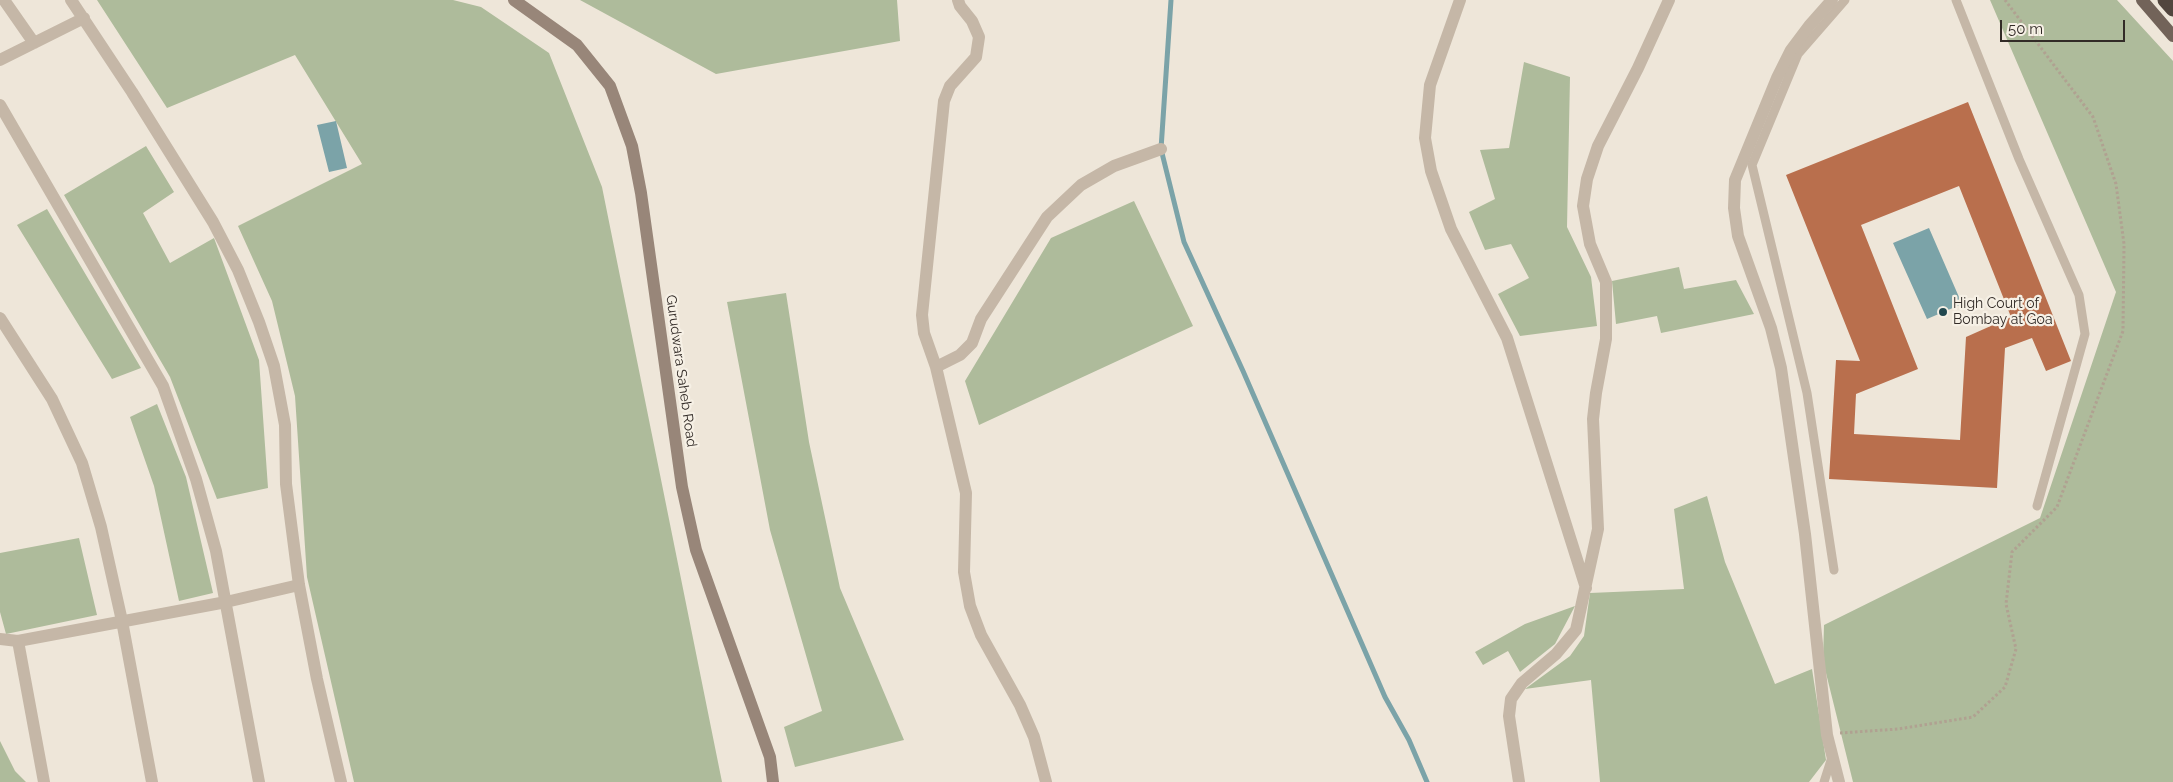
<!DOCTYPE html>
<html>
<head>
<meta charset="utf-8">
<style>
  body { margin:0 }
  #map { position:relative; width:2173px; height:782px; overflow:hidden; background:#eee6d9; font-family:Raleway,sans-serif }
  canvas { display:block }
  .scale { position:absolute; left:2000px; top:20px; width:125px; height:22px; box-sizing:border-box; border:2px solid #322b27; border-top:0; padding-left:6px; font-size:15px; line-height:18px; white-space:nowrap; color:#322b27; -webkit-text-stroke:4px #f6f0e5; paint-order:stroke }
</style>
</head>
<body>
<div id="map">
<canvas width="2173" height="782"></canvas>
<div class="scale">50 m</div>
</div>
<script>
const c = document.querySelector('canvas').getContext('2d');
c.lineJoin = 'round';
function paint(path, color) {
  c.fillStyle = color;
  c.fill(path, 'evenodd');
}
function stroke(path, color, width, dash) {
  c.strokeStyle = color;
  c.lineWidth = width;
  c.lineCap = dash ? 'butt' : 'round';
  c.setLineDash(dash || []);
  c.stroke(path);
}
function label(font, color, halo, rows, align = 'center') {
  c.font = font + ' Raleway,sans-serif';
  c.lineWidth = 4.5;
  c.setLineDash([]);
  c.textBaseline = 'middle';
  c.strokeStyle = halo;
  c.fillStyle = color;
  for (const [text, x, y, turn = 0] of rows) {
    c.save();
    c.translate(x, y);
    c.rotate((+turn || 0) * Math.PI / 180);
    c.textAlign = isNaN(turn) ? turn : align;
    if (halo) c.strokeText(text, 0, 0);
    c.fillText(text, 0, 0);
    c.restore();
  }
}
paint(new Path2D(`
  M97,0h356l28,7 68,46 53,134 120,595h-368l-47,-205 -12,-181 -23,-95 -34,-75 124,-62 -67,-109 -128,53z
  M580,0h317l3,41 -184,33z
  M1990,0h127l56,61v721h-320l-30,-121 1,-36 216,-107 76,-226z
  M1524,62l46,15 -3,150 24,50 6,49 -77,10 -22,-42 31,-16 -18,-34 -26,6 -16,-38 26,-13 -15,-49 29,-2z
  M146,146l28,46 -31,21 27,50 44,-25 45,122 9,128 -51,11 -47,-122 -106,-182z
  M1134,201l59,125 -214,99 -14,-44 86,-143z
  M47,209l94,159 -29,11 -95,-154z
  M1679,267l5,22 52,-9 18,34 -93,19 -4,-17 -41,8 -4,-43z
  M786,293l23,149 31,146 64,152 -109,27 -11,-40 38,-16 -52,-181 -43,-228z
  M157,404l29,73 27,116 -34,8 -25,-115 -24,-69z
  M1707,496l18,66 50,122 37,-15 14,91 -17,22h-209l-9,-102 -66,9 45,-33 14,-20 6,-43 94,-4 -10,-80z
  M79,538l18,77 -91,19 -6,-22v-59z
  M1575,606l-20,38 -35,28 -12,-21 -25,14 -8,-13 50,-28z
  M0,741l15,30 11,11h-26z`), '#aebb9b');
paint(new Path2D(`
  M336,121l11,47 -18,4 -12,-47z
  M1929,228l33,76 -35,15 -34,-76z`), '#7ba3a8');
stroke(new Path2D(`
  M1171,0l-10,149 23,93 59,129 142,326 24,43 18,42`), '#7ba3a8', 5);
paint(new Path2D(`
  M1968,102l103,259 -25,10 -14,-33 -27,10 -8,140 -168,-9 7,-119 24,1 -74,-186zM1959,186l52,131 -45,20 -6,103 -106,-6 2,-40 62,-25 -57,-144z`), '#b96f4d');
stroke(new Path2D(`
  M1840,733l58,-4 75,-12 32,-30 11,-38 -10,-45 6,-52 45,-45 66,-176 1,-87 -8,-60 -23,-67 -88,-117`), '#b0a191', 3, [2.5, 2.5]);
stroke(new Path2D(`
  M1956,0l63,159 60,136 6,39 -48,172
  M1834,570l-27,-177 -55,-228 46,-111 47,-54
  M1824,782l8,-25`), '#c5b7a7', 9);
stroke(new Path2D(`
  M4,0l30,43
  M71,0l61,92 81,130 25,48 21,52 15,44 11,59 1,59 13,101 18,94 24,103
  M958,0l2,6 12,15 7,16 -3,20 -26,29 -6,15 -22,214 2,18 12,34 30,126 -2,79 6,34 11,29 39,70 14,32 12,45
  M1460,0l-30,85 -5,53 6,33 20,58 56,109 79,250
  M1832,0l-23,26 -18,24 -14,28 -42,102 -1,28 4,28 33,92 10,40 24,166 22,201 12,47
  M0,60l84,-42
  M0,105l163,281 33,93 20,72 43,231
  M0,318l52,81 30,64 19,64 21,94 30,161
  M936,367l24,-12 12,-12 9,-24 66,-102 34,-32 33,-19 47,-17
  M0,639l18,2 208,-39 73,-17
  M18,641l26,141
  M1519,782l-10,-66 2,-17 11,-16 34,-29 20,-24 22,-101 -5,-110 3,-26 10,-54v-57l-16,-38 -7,-38 4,-27 11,-33 40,-78 31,-68`), '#c5b7a7', 12);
stroke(new Path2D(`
  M514,0l63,45 33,41 22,60 9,47 41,294 14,63 74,207 3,25`), '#988679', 12);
stroke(new Path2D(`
  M2142,0l31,36`), '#726359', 12);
stroke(new Path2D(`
  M2165,0l8,9`), '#52463e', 15);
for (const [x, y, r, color] of [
  [1943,312,5,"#21484f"]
]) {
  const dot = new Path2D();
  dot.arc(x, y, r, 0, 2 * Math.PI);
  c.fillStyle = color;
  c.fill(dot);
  stroke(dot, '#f6f0e5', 2);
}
label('14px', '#322b27', '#f6f0e5', [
  ["High Court of",1953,304],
  ["Bombay at Goa",1953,320]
], 'left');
label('14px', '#322b27', '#f6f0e5', [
  ["Gurudwara Saheb Road",681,371,82]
]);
</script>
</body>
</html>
